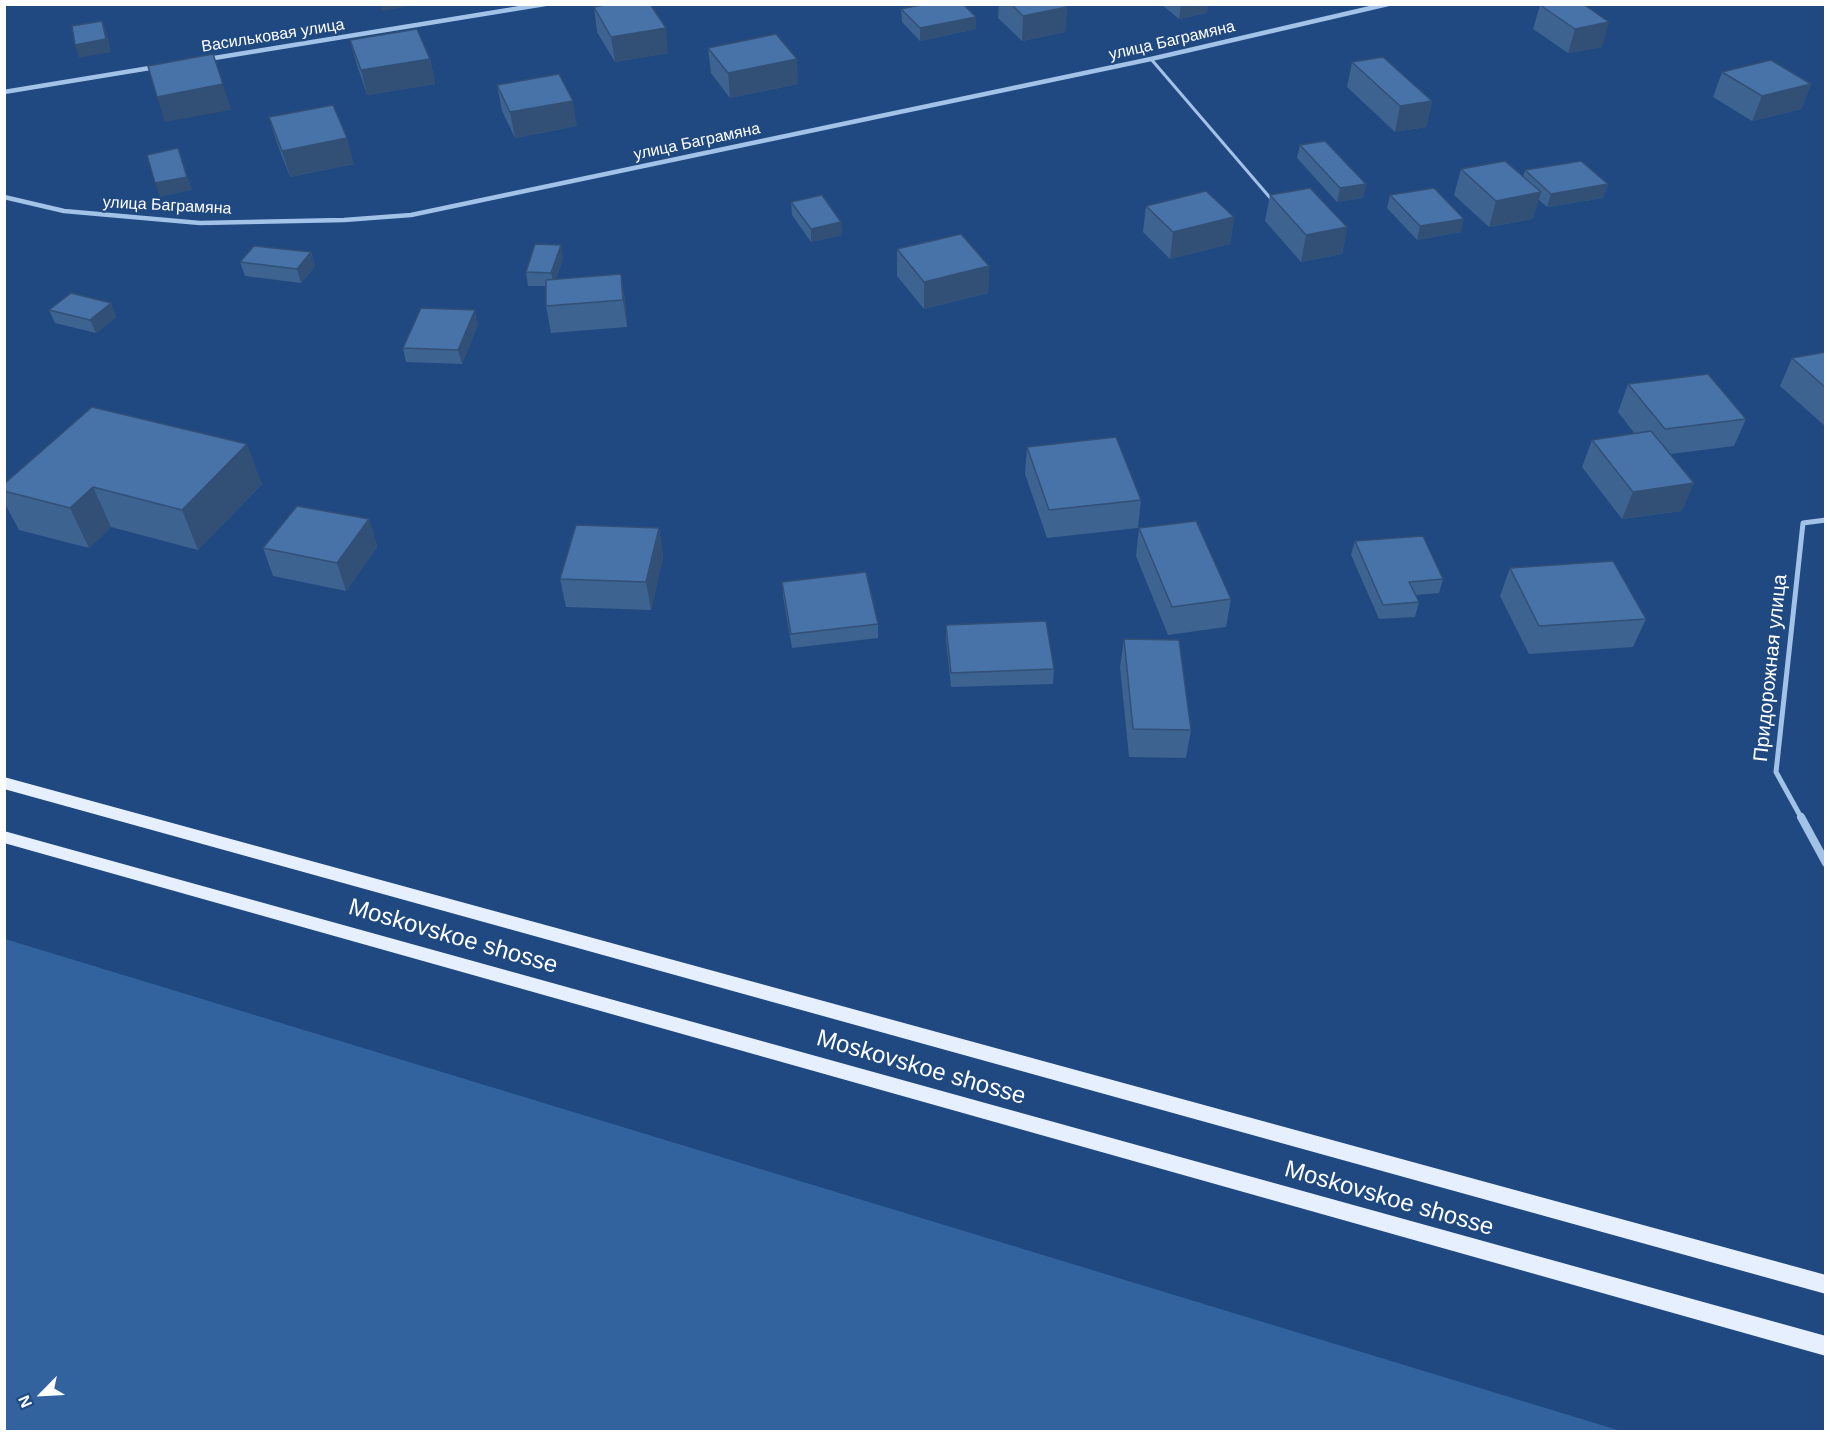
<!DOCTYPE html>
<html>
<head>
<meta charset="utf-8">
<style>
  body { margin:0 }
  #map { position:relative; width:1830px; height:1436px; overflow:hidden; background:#1f4980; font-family:Helvetica,sans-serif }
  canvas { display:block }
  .frame { position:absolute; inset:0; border:6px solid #fff; pointer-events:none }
  .north { position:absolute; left:12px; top:1364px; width:60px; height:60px; -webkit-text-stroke:4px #1f4980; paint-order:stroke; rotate:246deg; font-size:16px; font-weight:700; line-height:24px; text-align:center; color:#fff }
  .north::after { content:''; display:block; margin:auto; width:21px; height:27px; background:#fff; clip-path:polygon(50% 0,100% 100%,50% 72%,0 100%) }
</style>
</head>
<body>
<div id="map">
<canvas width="1830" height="1436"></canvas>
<div class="frame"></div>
<div class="north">N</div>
</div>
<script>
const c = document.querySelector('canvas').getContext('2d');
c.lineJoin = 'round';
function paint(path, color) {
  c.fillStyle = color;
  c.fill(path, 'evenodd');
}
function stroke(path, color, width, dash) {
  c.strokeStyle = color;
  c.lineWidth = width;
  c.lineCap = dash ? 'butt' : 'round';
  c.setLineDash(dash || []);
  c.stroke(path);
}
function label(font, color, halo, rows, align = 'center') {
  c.font = font + ' Helvetica,sans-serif';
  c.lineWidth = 4.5;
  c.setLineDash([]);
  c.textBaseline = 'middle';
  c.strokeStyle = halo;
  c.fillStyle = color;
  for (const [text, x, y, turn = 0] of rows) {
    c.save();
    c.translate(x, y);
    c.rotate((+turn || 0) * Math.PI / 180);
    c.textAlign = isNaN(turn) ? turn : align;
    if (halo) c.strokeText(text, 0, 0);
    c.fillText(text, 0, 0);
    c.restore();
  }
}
paint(new Path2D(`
  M5,939l1616,492h-1616z`), '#32639e');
stroke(new Path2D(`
  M1151,59l121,141`), '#a3c2e8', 3);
stroke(new Path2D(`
  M208,59l337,-55
  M4,92l152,-25
  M4,197l60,14 136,12 144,-3 67,-5 740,-156 237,-55`), '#a3c2e8', 4.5);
stroke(new Path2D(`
  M1802,819l-26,-47 27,-249 23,-3`), '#a3c2e8', 5);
stroke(new Path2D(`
  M1801,817l25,46`), '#a3c2e8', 8);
paint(new Path2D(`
  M4,777l1822,498v19l-1822,-505z
  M4,831l1822,505v20l-1822,-513z`), '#e6effe');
paint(new Path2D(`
  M999,4h65l3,3 -2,25 -43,9 -24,-23z
  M1161,4h47l-1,9 -28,6z
  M1540,5l62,42 -34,6 -35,-24z
  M594,7l74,46 -53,9 -18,-30z
  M901,9l75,8v12l-56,12 -18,-19z
  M350,40l80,19 5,25 -68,11 -10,-30z
  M708,48l90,36 -68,14 -19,-25z
  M1352,62l80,39 -6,26 -31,5 -48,-45z
  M1722,72l89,12 -10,25 -49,12 -39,-24z
  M497,85l80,41 -62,12 -13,-27z
  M269,117l85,47 -64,13 -13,-34z
  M1300,145l66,39 -3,14 -26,4 -40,-44z
  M1461,169l62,8 2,-7 83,14 -5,14 -56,9 -9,-8 -5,20 -44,8 -35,-32z
  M1270,195l77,32 -5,27 -41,8 -36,-41z
  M1390,195l71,37 -44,8 -30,-32z
  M791,202l50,20 1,13 -31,7 -19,-27z
  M1146,206l88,11 -4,27 -60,15 -27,-27z
  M897,249l92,17 -1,27 -64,16 -27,-33z
  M311,252l4,14 -14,17 -56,-7 -5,-14z
  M563,258l-7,21 65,-5 4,27 2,26 -76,6 -5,-27v-20h-18l-2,-14z
  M111,303l5,14 -20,16 -41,-10 -6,-13z
  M478,324l-16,40 -56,-2 -3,-14z
  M1826,352v75l-46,-41 12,-28z
  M1628,384l118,35 -12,27 -64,8 12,57 -60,8 -40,-52 10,-27 43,-6 -17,-22z
  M1027,447l114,53 -3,28 -91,10 -22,-64z
  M4,484h258l-64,66 -87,-23 -22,21 -70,-18 -15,-28z
  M369,519l8,28 -31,44 -73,-15 -10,-28z
  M659,528l4,28 -12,54 -85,-3 -6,-28z
  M1139,528l92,71 -5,28 -58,8 -32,-79z
  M1355,541l88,38 -4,14 -23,2 3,7 -4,15 -36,2 -28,-64z
  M1510,568l136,51 -13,28 -104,7 -29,-58z
  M782,582l96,42v14l-86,10 -9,-52z
  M946,625l108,44 -1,15 -102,3 -5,-48z
  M1124,639l67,91 -5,28 -57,-1 -9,-90z`), '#3d6391');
paint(new Path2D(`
  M381,4h40l-39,7z
  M1181,4h27l-1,9 -28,6z
  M1067,7l-2,25 -43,9 1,-25z
  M976,17v12l-56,12v-13z
  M102,21l5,13 4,18 -32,6 -4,-13z
  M1609,22l-7,25 -34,6 7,-24z
  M666,28l2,25 -53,9 -4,-25z
  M430,59l5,25 -68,11 -6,-25z
  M797,59l1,25 -68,14 -2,-25z
  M223,84l8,26 -66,12 -8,-25z
  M1811,84l-10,25 -49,12 10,-25z
  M573,101l4,25 -62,12 -5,-26z
  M1432,101l-6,26 -31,5 5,-26z
  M347,138l7,26 -64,13 -8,-26z
  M178,148l14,42 -32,7 -5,-14z
  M1366,184l-3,14 -26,4 3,-14z
  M1608,184l-5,14 -56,9 4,-13z
  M1541,192l-8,27 -44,8 7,-26z
  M1234,217l-4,27 -60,15 3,-27z
  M1464,219l-3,13 -44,8 3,-14z
  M841,222l1,13 -31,7v-13z
  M1347,227l-5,27 -41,8 5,-27z
  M561,245l2,13 -9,28 -3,-13z
  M311,252l4,14 -14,17 -4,-14z
  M989,266l-1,27 -64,16v-27z
  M621,274l4,27 2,26 -4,-27z
  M111,303l5,14 -20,16 -6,-13z
  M475,310l3,14 -16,40 -4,-14z
  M247,444l15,40 -64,66 -16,-40z
  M1694,483l-12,28 -60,8 11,-27z
  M93,487l18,40 -22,21 -19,-40z
  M369,519l8,28 -31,44 -9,-28z
  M659,528l4,28 -12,54 -5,-28z`), '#325076');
const building = new Path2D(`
  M610,4h40l16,24 -55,9 -17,-30z
  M926,4h37l13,13 -56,11 -19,-19z
  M1011,4h53l3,3 -44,9z
  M1583,4l26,18 -34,7 -35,-24z
  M102,21l4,18 -31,6 -3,-19z
  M417,29l13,30 -69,11 -11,-30z
  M776,34l21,25 -69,14 -20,-25z
  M213,54l10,30 -66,13 -9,-31z
  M1383,57l49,44 -32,5 -48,-44z
  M1771,60l40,24 -49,12 -40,-24z
  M559,74l14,27 -63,11 -13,-27z
  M333,105l14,33 -65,13 -13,-34z
  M1325,141l41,43 -26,4 -40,-43z
  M178,148l9,29 -32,6 -8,-28z
  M1505,161l36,31 -45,9 -35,-32z
  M1581,161l27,23 -57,10 -26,-24z
  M1310,188l37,39 -41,8 -36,-40z
  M1434,188l30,31 -44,7 -30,-31z
  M1206,191l28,26 -61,15 -27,-26z
  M822,195l19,27 -30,7 -20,-27z
  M961,234l28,32 -65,16 -27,-33z
  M535,244l26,1 -10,28 -25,-1z
  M254,246l57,6 -14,17 -57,-7z
  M621,274l2,26 -77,6v-26z
  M71,293l40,10 -21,17 -41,-10z
  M421,308l54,2 -17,40 -55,-2z
  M1826,352v36l-34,-30z
  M1708,374l38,45 -81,10 -37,-45z
  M92,407l155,37 -65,66 -89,-23 -23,21 -66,-17v-7z
  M1651,431l43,52 -61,9 -41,-52z
  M1116,437l25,63 -92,10 -22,-63z
  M297,506l72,13 -32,44 -74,-15z
  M1196,521l35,78 -59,8 -33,-79z
  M576,525l83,3 -13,54 -86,-3z
  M1423,536l20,43 -34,3 10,20 -36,3 -28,-64z
  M1613,561l33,58 -107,7 -29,-58z
  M866,572l12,52 -87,10 -9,-52z
  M1046,621l8,48 -103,4 -5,-48z
  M1124,639l55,1 12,90 -58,-1z`);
paint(building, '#4773a9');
stroke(building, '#325076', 1.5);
label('16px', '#fff', '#1f4980', [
  ["Васильковая улица",273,36,-9],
  ["улица Баграмяна",1172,41,-13],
  ["улица Баграмяна",697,142,-12],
  ["улица Баграмяна",167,206,3]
]);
label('20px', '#fff', '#1f4980', [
  ["Придорожная улица",1771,668,-84]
]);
label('24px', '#fff', '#1f4980', [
  ["Moskovskoe shosse",453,937,16],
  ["Moskovskoe shosse",921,1068,16],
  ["Moskovskoe shosse",1389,1199,16]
]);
</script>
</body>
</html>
